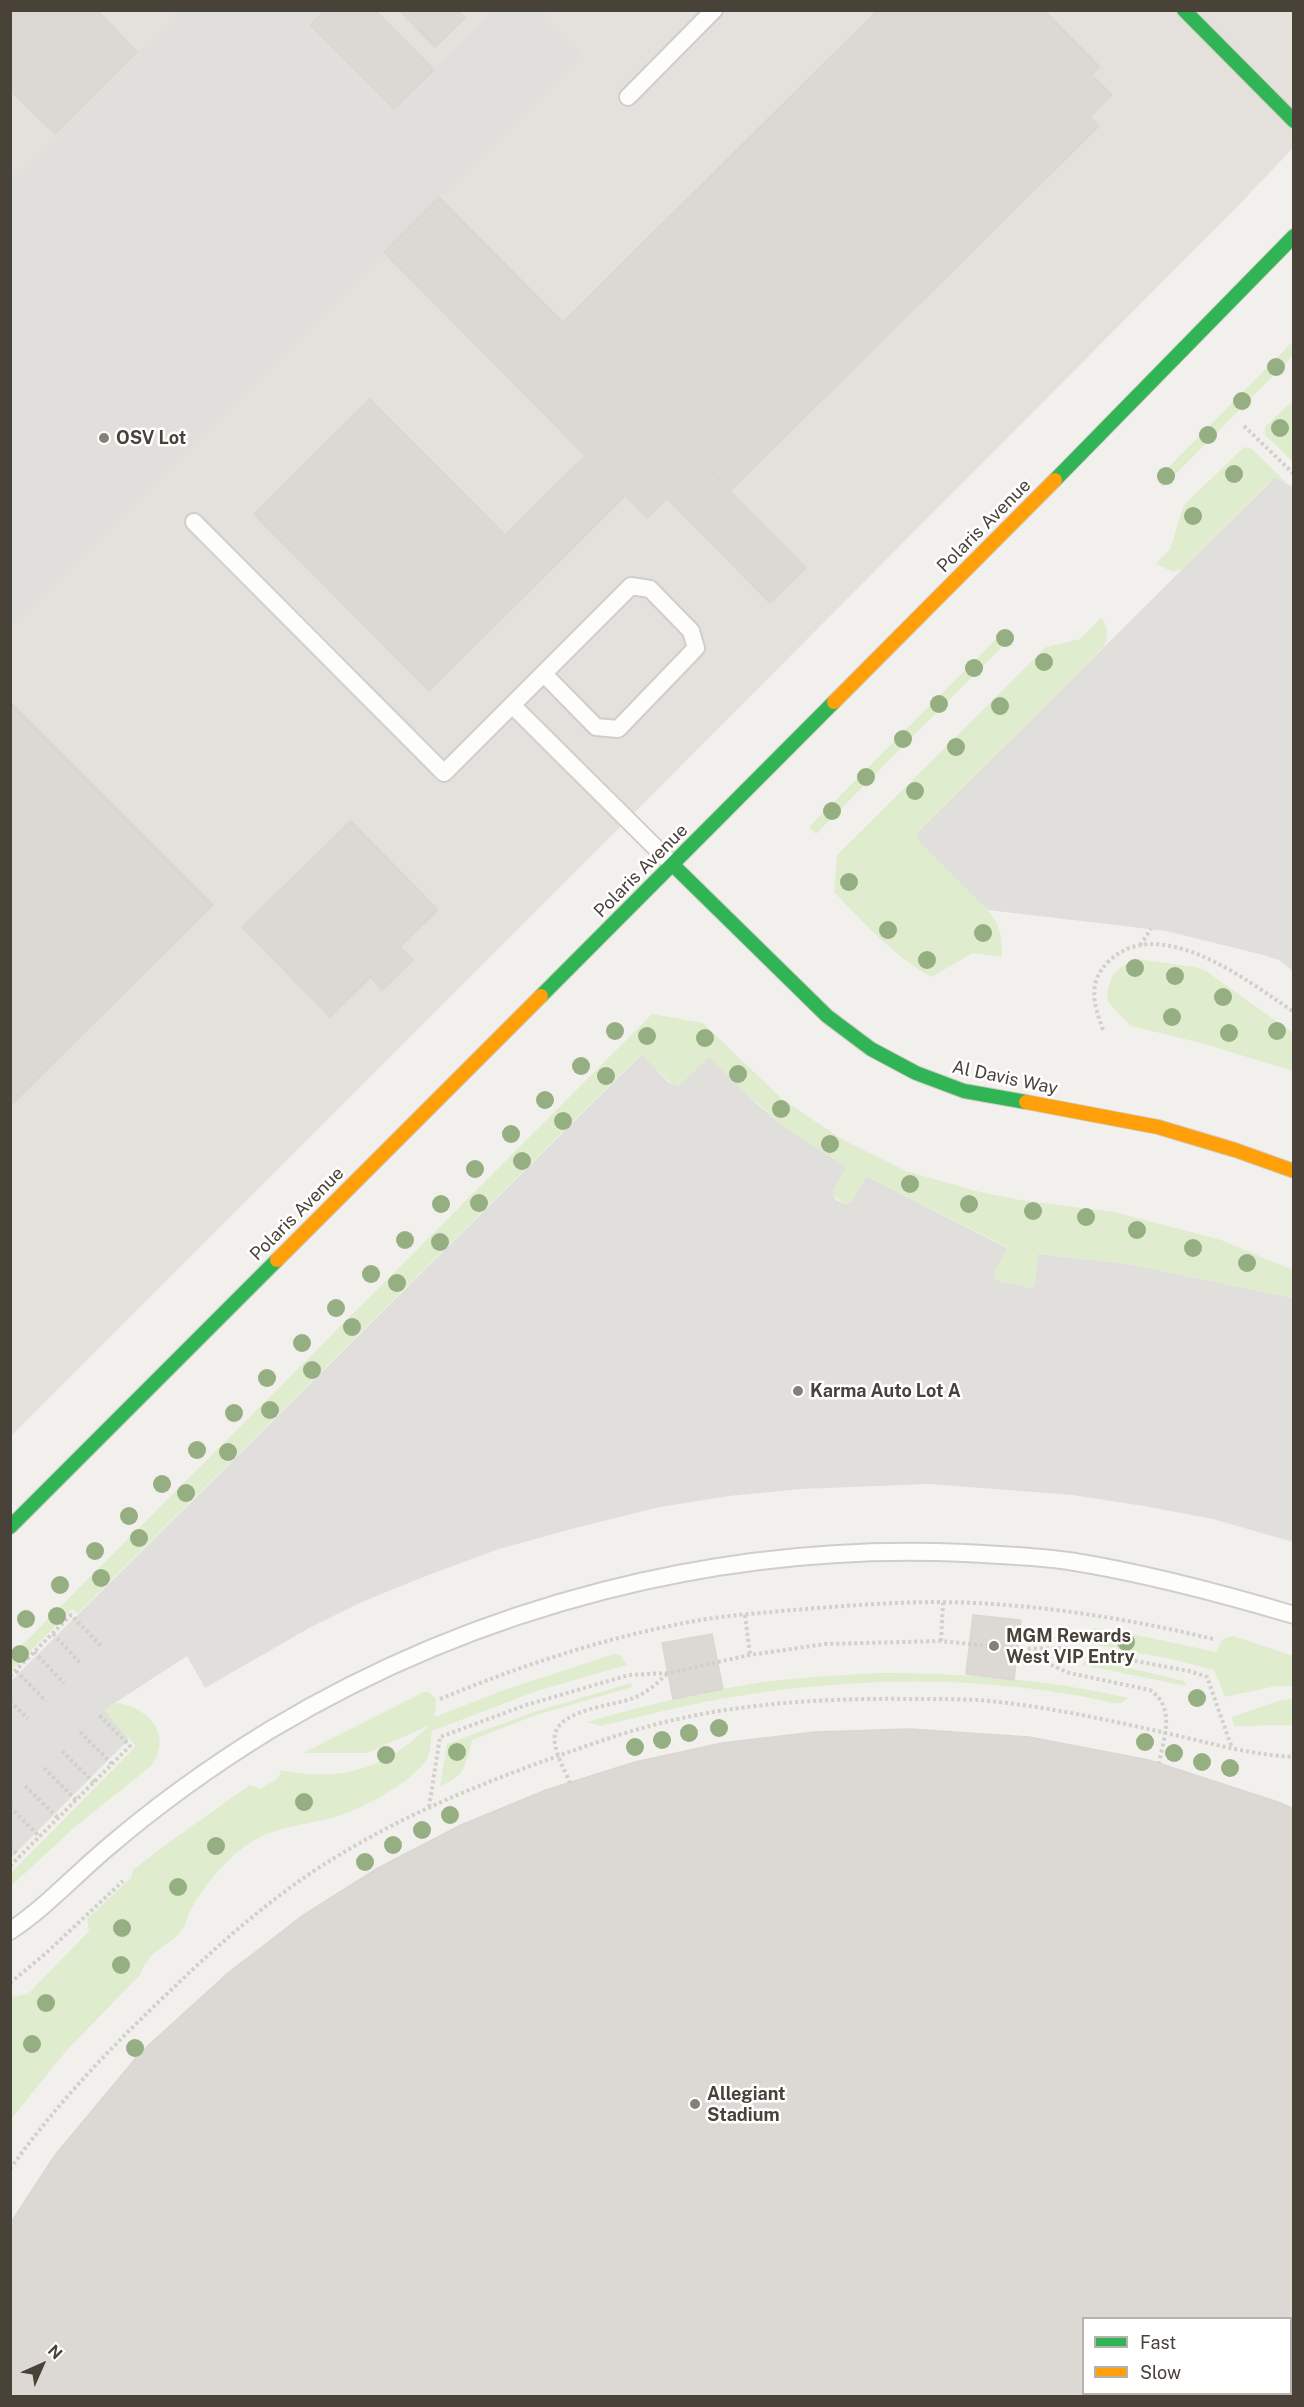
<!DOCTYPE html>
<html>
<head>
<meta charset="utf-8">
<style>
  body { margin:0 }
  #map { position:relative; width:1304px; height:2407px; overflow:hidden; background:#f2f0ed; font-family:"Public Sans",sans-serif }
  canvas { display:block }
  .frame { position:absolute; inset:0; border:12px solid #494238; pointer-events:none }
  .legend { position:absolute; left:1082px; top:2317px; width:210px; height:78px; box-sizing:border-box; background:#fff; border:2px solid #b6b3af; margin:0; padding:8px 10px; list-style:none; font-size:18px; color:#494238 }
  .legend li { display:flex; align-items:center; gap:12px; height:30px }
  .legend b { width:30px; border:2px solid #b6b3af }
  .north { position:absolute; left:12px; top:2335px; width:60px; height:60px; -webkit-text-stroke:4px #fff; paint-order:stroke; rotate:45deg; font-size:16px; font-weight:700; line-height:24px; text-align:center; color:#494238 }
  .north::after { content:''; display:block; margin:auto; width:21px; height:27px; background:#494238; clip-path:polygon(50% 0,100% 100%,50% 72%,0 100%) }
</style>
</head>
<body>
<div id="map">
<canvas width="1304" height="2407"></canvas>
<div class="frame"></div>
<ul class="legend">
<li><b style="height:8px;background:#30b455"></b>Fast</li>
<li><b style="height:8px;background:#ff9f0a"></b>Slow</li>
</ul>
<div class="north">N</div>
</div>
<script>
const c = document.querySelector('canvas').getContext('2d');
c.lineJoin = 'round';
function paint(path, color) {
  c.fillStyle = color;
  c.fill(path, 'evenodd');
}
function stroke(path, color, width, dash) {
  c.strokeStyle = color;
  c.lineWidth = width;
  c.lineCap = dash ? 'butt' : 'round';
  c.setLineDash(dash || []);
  c.stroke(path);
}
function label(font, color, halo, rows, align = 'center') {
  c.font = font + ' "Public Sans",sans-serif';
  c.lineWidth = 5;
  c.setLineDash([]);
  c.textBaseline = 'middle';
  c.strokeStyle = halo;
  c.fillStyle = color;
  for (const [text, x, y, turn = 0] of rows) {
    c.save();
    c.translate(x, y);
    c.rotate((+turn || 0) * Math.PI / 180);
    c.textAlign = isNaN(turn) ? turn : align;
    if (halo) c.strokeText(text, 0, 0);
    c.fillText(text, 0, 0);
    c.restore();
  }
}
paint(new Path2D(`
  M11,11h1282v137l-60,63 -561,564 -661,661z`), '#e4e0dc');
paint(new Path2D(`
  M1293,341v15l-130,131 -7,-7z
  M1293,400v62l-28,-27v-8z
  M1244,447l8,2 35,34 -6,-3 -12,2 -87,87 -9,3 -17,-8 14,-15 14,-44z
  M1101,618c7,8 8,18 3,28l-185,185 3,14c19,19 65,58 75,79 5,11 5,22 5,33l-29,-4 -42,24c-38,-22 -67,-54 -97,-85l3,-37 209,-208 34,-8z
  M1006,629l7,7 -197,198 -7,-7z
  M1138,959l57,8 11,4 87,62v38l-92,-28 -70,-17 -24,-25c1,-24 8,-34 31,-42z
  M652,1014l51,9 79,76 61,41 63,31 70,20 44,9 94,12 107,28 72,30v28l-165,-34 -89,-10 -4,30 -3,4 -33,-7 -5,-4v-4l13,-26 -141,-71 -14,26 -7,2 -12,-8v-5l12,-24 -59,-39 -52,-45 -49,-1 -6,4 -6,-1 -32,-31 -564,560 -5,-5 -61,62v-15z
  M1093,1628l34,5 89,19 7,-13 10,-3 60,20v30h-17l-51,11 -11,-27 -43,-11 -90,-17v-5z
  M614,1654l6,1 7,10 -90,26 -105,40c-1,7 -1,19 -4,26 -14,26 -73,56 -100,62 -26,6 -52,8 -75,22 -25,16 -44,38 -59,63 -6,8 -7,21 -14,29 -9,10 -27,17 -34,30 -3,3 -4,8 -6,12l-73,75 -56,69v-122l17,-3 61,-63 -2,-12 44,-41 2,-8 32,-25 85,-60 10,4 17,-10 4,-6 -2,-3c64,12 104,0 151,-45l-63,28h-64l121,-61h5l7,7 -1,18 66,-26z
  M1084,1661l37,5 63,15 2,5 -103,-21z
  M878,1673c84,0 168,6 250,25l-7,5h-7c-123,-28 -251,-27 -375,-7 -47,7 -92,19 -138,30l-14,-4c67,-19 134,-36 203,-43 29,-3 59,-4 88,-6z
  M631,1683l1,4 -96,28 -64,25c-7,25 -6,36 -32,46l7,-42 87,-32z
  M1293,1699v26l-59,1 -2,-9 49,-17z
  M116,1703c32,3 58,33 35,63l-75,60 -65,60v-13l125,-127 -33,-36z`), '#e0ecce');
paint(new Path2D(`
  M178,11h147l-14,14 123,45 59,-59h49l42,42 -573,572v-447z
  M1274,478l7,2 13,8 -1,483 -14,-11 -16,-5 -97,-24 -178,-21 -66,-65 -5,-9 2,-5z
  M642,1054l27,29 10,3 30,-29 50,49 27,22 60,39 -13,24v5l3,4 9,4 7,-2 14,-26 141,72 -13,25v4l5,4 33,7 3,-4 3,-30 90,10 165,34v244l-80,-23 -69,-13 -72,-11 -143,-11 -128,5 -72,7 -69,11 -85,21 -76,21 -73,27 -62,25 -55,27 -104,60 -18,-32 -83,54 25,29 -118,119v-177z`), '#e1dfdc');
const building = new Path2D(`
  M10,10h87l40,42 -82,82 -45,-44z
  M325,10h50l59,60 -40,39 -84,-84z
  M399,10h59l7,8 -30,29z
  M878,10h166l56,57 -8,8 20,20 -22,22 9,9 -368,364 -167,-169z
  M439,197l367,371 -36,35 -103,-105 -20,20 -263,-266z
  M370,399l135,136 80,-79 40,40 -196,195 -175,-177z
  M10,702l203,203 -203,201z
  M351,821l87,89 -38,37 13,13 -31,30 -11,-13 -41,40 -88,-90z
  M973,1615l48,5 -7,60 -48,-6z
  M712,1634l11,55 -50,10 -11,-56z
  M909,1729l120,8 120,23 129,42 16,7v587h-1284v-172l45,-69 85,-102 88,-80 74,-57 76,-48 83,-43 85,-35 89,-28 87,-19 93,-11zM1084,2318h206v76h-206z`);
paint(building, '#dcd9d5');
stroke(building, '#dad7d3', 1.5);
const lane = new Path2D(`
  M628,97l86,-87
  M194,522l250,251 187,-187 19,3 41,42 5,17 -78,81 -22,-2 -52,-53
  M512,705l161,160
  M10,1931c35,-23 64,-55 96,-82 51,-44 107,-84 164,-119 208,-125 452,-188 695,-177 34,2 70,3 104,8 76,12 151,32 225,54`);
const fast = new Path2D(`
  M1184,10l110,111
  M1055,480l239,-244
  M673,865l154,151 44,33 45,24 48,18 62,11
  M541,996l293,-294
  M10,1527l267,-267`);
const slow = new Path2D(`
  M834,702l221,-222
  M1026,1102l132,25 77,23 59,21
  M277,1260l264,-264`);
stroke(lane, '#d0ceca', 20);
stroke(fast, '#d1cdc4', 16);
stroke(slow, '#d1cdc4', 16);
stroke(new Path2D(`
  M1244,426l50,48
  M1140,945l11,-16
  M1103,1030c-9,-25 -16,-47 5,-68 51,-51 141,20 186,50
  M745,1615l5,40
  M53,1634l29,31
  M941,1641l2,-38
  M1018,1650l51,23 81,17c26,18 14,47 9,73
  M34,1652l30,31
  M16,1671l30,30
  M10,1676l61,-61 30,31
  M440,1699c82,-34 167,-62 255,-78 32,-6 66,-8 99,-11 60,-5 121,-10 181,-7 80,4 160,17 238,36
  M10,1701l18,18
  M80,1732l32,32
  M62,1751l32,32
  M44,1768l32,32
  M570,1783c-5,-13 -18,-34 -15,-49 6,-25 58,-28 78,-36 13,-4 24,-15 34,-24
  M25,1786l33,32
  M10,1807l30,30
  M429,1807l11,-70 86,-32 103,-30 39,-2 82,-18 75,-11 116,-3 77,8 48,-1 123,23 18,6 25,71
  M10,1847l10,10
  M10,1866l120,-120 -31,-31
  M10,1983l35,-29 78,-73
  M10,2169c47,-66 102,-123 160,-178 54,-52 112,-103 176,-140 67,-40 139,-69 212,-95 36,-13 73,-26 111,-35 80,-19 163,-23 245,-22 22,0 44,0 65,1 68,6 134,21 200,36 38,9 75,19 115,21`), '#d2d0cb', 4, [3, 3]);
stroke(lane, '#fdfdfc', 16);
stroke(fast, '#30b455', 14);
stroke(slow, '#ff9f0a', 14);
c.fillStyle = '#96af82';
for (const [x, y] of [
  [1276,367],
  [1242,401],
  [1280,428],
  [1208,435],
  [1234,474],
  [1166,476],
  [1193,516],
  [1005,638],
  [1044,662],
  [974,668],
  [939,704],
  [1000,706],
  [903,739],
  [956,747],
  [866,777],
  [915,791],
  [832,811],
  [849,882],
  [888,930],
  [983,933],
  [927,960],
  [1135,968],
  [1175,976],
  [1223,997],
  [1172,1017],
  [615,1031],
  [1277,1031],
  [1229,1033],
  [647,1036],
  [705,1038],
  [581,1066],
  [738,1074],
  [606,1076],
  [545,1100],
  [781,1109],
  [563,1121],
  [511,1134],
  [830,1144],
  [522,1161],
  [475,1169],
  [910,1184],
  [479,1203],
  [441,1204],
  [969,1204],
  [1033,1211],
  [1086,1217],
  [1137,1230],
  [405,1240],
  [440,1242],
  [1193,1248],
  [1247,1263],
  [371,1274],
  [397,1283],
  [336,1308],
  [352,1327],
  [302,1343],
  [312,1370],
  [267,1378],
  [270,1410],
  [234,1413],
  [197,1450],
  [228,1452],
  [162,1484],
  [186,1493],
  [129,1516],
  [139,1538],
  [95,1551],
  [101,1578],
  [60,1585],
  [57,1616],
  [26,1619],
  [1126,1642],
  [20,1654],
  [1197,1698],
  [719,1728],
  [689,1733],
  [662,1740],
  [1145,1742],
  [635,1747],
  [457,1752],
  [1174,1753],
  [386,1755],
  [1202,1762],
  [1230,1768],
  [304,1802],
  [450,1815],
  [422,1830],
  [393,1845],
  [216,1846],
  [365,1862],
  [178,1887],
  [122,1928],
  [121,1965],
  [46,2003],
  [32,2044],
  [135,2048]
]) {
  c.beginPath();
  c.arc(x, y, 9, 0, 2 * Math.PI);
  c.fill();
}
for (const [x, y, r, color] of [
  [104,438,6,"#847f77"],
  [798,1391,6,"#847f77"],
  [994,1646,6,"#847f77"],
  [695,2104,6,"#847f77"]
]) {
  const dot = new Path2D();
  dot.arc(x, y, r, 0, 2 * Math.PI);
  c.fillStyle = color;
  c.fill(dot);
  stroke(dot, '#fff', 2);
}
label('bold 18px', '#494238', '#fff', [
  ["OSV Lot",116,438],
  ["Karma Auto Lot A",810,1391],
  ["MGM Rewards",1006,1636],
  ["West VIP Entry",1006,1657],
  ["Allegiant",707,2094],
  ["Stadium",707,2115]
], 'left');
label('18px', '#494238', '#fff', [
  ["Polaris Avenue",984,526,-45],
  ["Polaris Avenue",641,871,-45],
  ["Al Davis Way",1005,1078,12],
  ["Polaris Avenue",297,1214,-45]
]);
</script>
</body>
</html>
